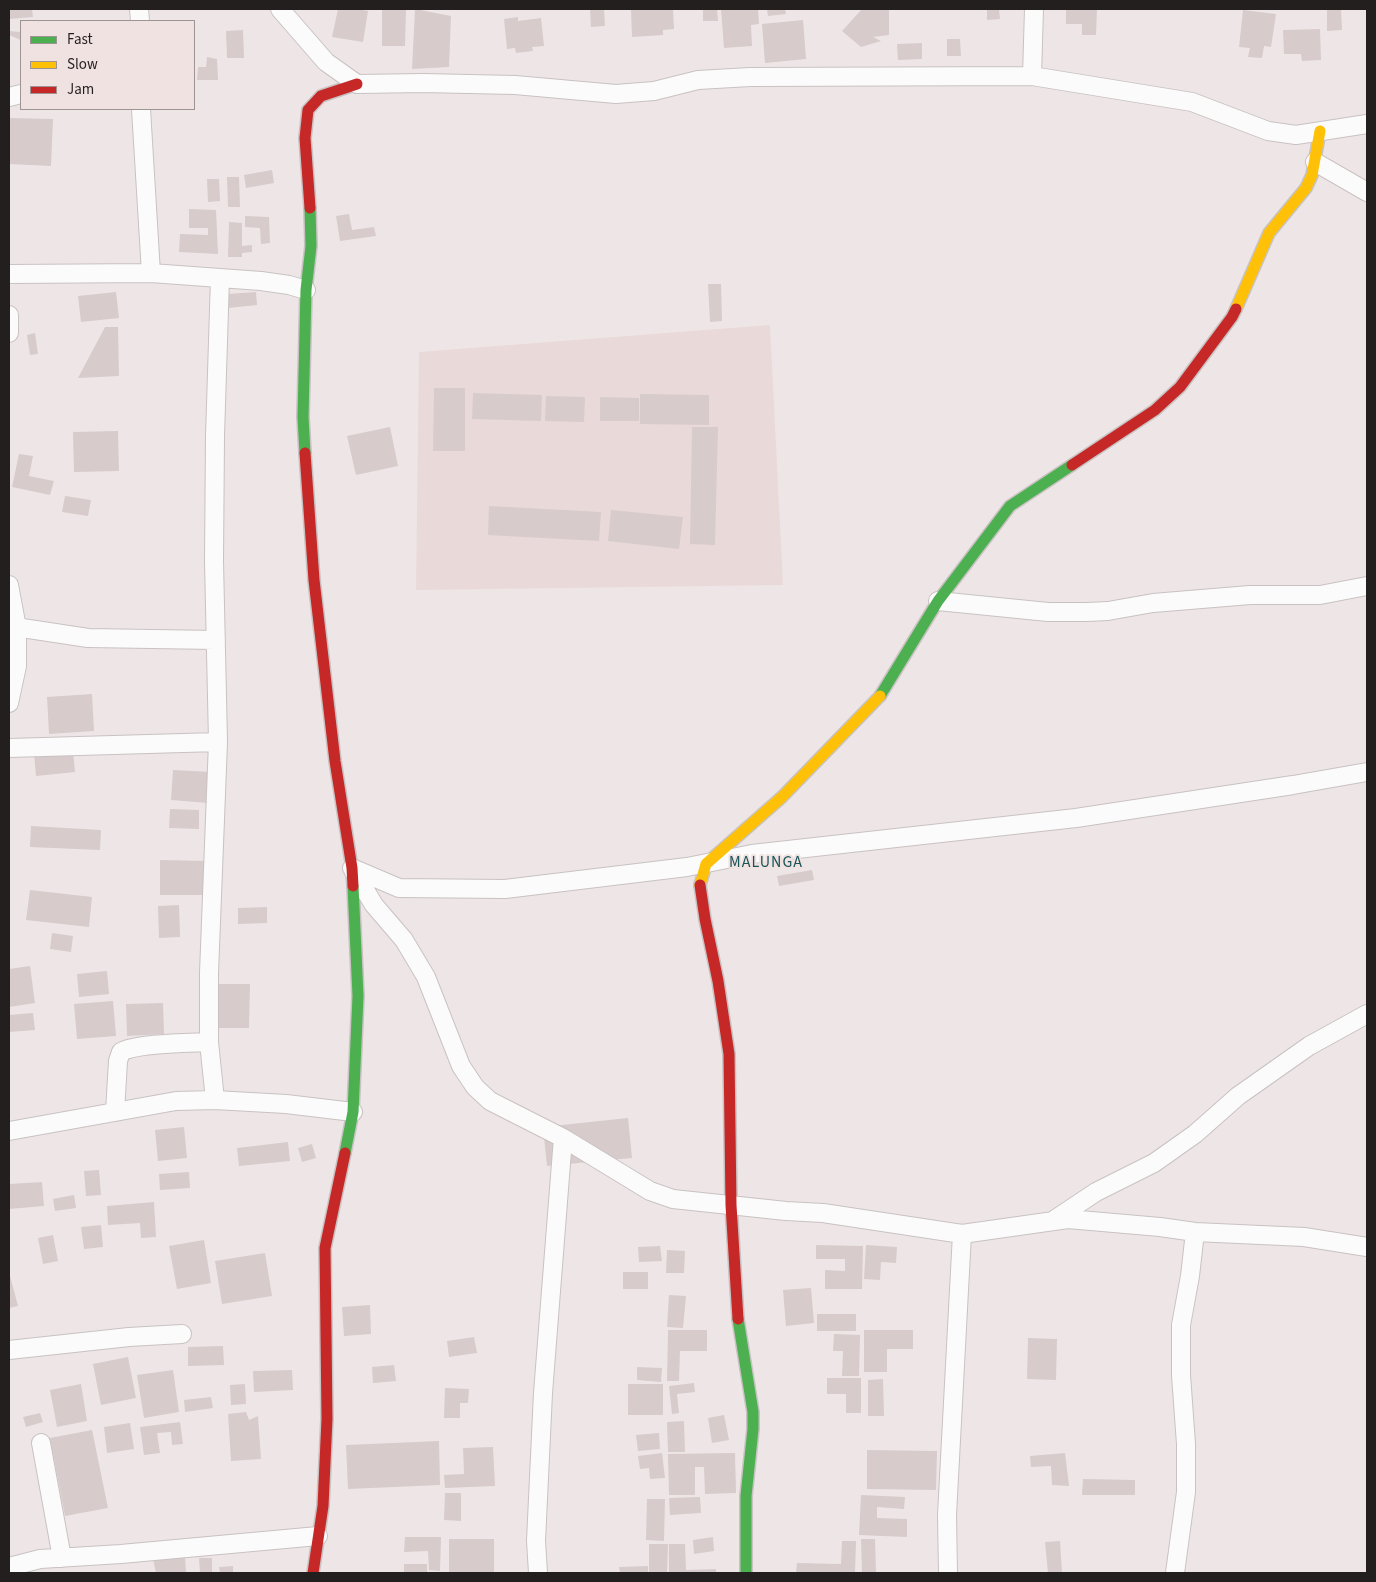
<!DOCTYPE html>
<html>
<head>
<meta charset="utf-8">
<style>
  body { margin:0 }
  #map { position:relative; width:1376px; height:1582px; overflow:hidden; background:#eee6e6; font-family:"Source Sans 3",sans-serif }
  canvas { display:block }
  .frame { position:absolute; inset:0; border:10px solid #241f1f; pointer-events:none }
  .legend { position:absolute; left:20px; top:20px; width:175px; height:90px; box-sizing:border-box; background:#f1e2e2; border:1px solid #9f9494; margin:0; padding:6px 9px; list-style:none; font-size:15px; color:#241f1f }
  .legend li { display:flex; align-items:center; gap:10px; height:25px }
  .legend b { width:25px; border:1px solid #9f9494 }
</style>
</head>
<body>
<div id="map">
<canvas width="1376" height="1582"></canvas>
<div class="frame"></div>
<ul class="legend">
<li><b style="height:6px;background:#4caf50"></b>Fast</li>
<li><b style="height:6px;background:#ffc107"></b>Slow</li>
<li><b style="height:6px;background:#c62828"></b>Jam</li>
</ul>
</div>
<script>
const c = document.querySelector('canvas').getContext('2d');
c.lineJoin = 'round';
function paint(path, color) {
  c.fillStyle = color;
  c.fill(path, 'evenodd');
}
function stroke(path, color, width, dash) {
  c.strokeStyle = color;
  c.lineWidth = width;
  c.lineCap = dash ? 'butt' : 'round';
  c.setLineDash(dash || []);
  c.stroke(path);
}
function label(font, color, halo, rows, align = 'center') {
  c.font = font + ' "Source Sans 3",sans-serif';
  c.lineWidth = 4;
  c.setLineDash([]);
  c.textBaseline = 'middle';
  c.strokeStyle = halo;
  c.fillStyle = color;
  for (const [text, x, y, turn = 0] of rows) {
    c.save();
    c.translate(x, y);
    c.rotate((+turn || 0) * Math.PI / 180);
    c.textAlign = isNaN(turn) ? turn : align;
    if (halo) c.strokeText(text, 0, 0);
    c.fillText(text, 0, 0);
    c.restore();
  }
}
paint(new Path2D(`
  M770,325l13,260 -367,5 3,-238z`), '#ead9d9');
paint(new Path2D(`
  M9,9h23l1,8 -24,2z
  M338,9h19l11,2 -5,31 -31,-5z
  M382,9h24l-1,37h-23z
  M415,9l36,7 -2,51 -37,2z
  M590,9h14l1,17 -14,1z
  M631,9h42l1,20 -11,1v5l-31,2z
  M703,9h14l1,12h-15z
  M721,9h37l1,15 -8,1 1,21 -28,2z
  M767,9h18l1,5 -18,2z
  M862,9h27v26l-16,2 8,4 -20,6 -19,-16z
  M987,9h12l1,10 -13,1z
  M1066,9h31l-1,26h-14v-11h-16z
  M1327,9h14l1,21 -15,1z
  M1243,10l33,4 -5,33 -7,-1 -2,12 -14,-1 2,-9 -11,-1z
  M518,17v4l23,-3 3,28 -12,1 1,4 -17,2 -1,-5 -8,1 -3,-30z
  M803,20l3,39 -41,4 -3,-39z
  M1320,29l1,31 -19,1 -1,-7h-17l-1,-24z
  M243,30l1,28h-17l-1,-27z
  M9,31l12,1v8l-12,-5z
  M947,39h13l1,17h-14z
  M922,43v16l-24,1 -1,-16z
  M207,57l10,2 1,21h-21l1,-13h8z
  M9,118l44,1 -2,47 -42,-2z
  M272,170l2,13 -28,5 -2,-13z
  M227,177h12l1,30h-12z
  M207,179h12l1,22 -12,1z
  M189,209l27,1 2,44 -39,-2 1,-18 28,1v-7h-19z
  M349,214l3,16 22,-3 2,9 -36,5 -4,-25z
  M245,216l24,1 1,26 -9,1 -1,-16 -15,-1z
  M229,222l13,1v23l10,-1v7l-10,1v4h-14z
  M708,284h13l1,37 -12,1z
  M116,292l3,26 -38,4 -3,-26z
  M256,292l1,13 -29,3 -1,-14z
  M105,327h13l1,49 -41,2z
  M35,333l3,21 -8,1 -3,-20z
  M434,388h31v63h-32z
  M473,393l69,2 -1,26 -69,-2z
  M640,394l69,1v30l-69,-1z
  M546,396l39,1 -1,25 -39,-1z
  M600,397l39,1v23h-39z
  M390,427l8,39 -42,9 -9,-39z
  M692,427h26l-3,118 -25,-1z
  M118,431l1,40 -45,1 -1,-40z
  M19,454l14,2 -4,20 25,5 -4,14 -38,-8z
  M65,496l26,4 -3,16 -26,-4z
  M489,506l112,6 -2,29 -111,-6z
  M611,510l72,7 -4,32 -71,-8z
  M92,694l2,37 -45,3 -2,-37z
  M73,751l2,21 -39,4 -2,-22z
  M173,770l38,2 -3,31 -37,-3z
  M170,809l29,1v19l-30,-1z
  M31,826l70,4 -1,20 -70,-3z
  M160,860l47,1v34h-47z
  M812,870l2,10 -35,6 -2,-10z
  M30,890l62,7 -3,30 -63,-7z
  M179,905l1,32 -21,1 -1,-32z
  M267,907v16l-29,1v-16z
  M52,933l21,3 -2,16 -21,-3z
  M30,966l5,37 -26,4v-38z
  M107,971l2,23 -30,3 -2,-23z
  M218,984h32l-1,44h-32z
  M113,1001l3,35 -39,3 -3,-35z
  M163,1003l1,31 -37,2 -1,-32z
  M33,1013l2,17 -26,2v-17z
  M628,1118l4,40 -85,8 -4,-39z
  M184,1127l3,31 -29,3 -3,-31z
  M288,1142l2,19 -51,5 -2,-18z
  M312,1144l4,14 -14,4 -4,-14z
  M99,1170l2,25 -15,1 -2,-25z
  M189,1172l1,16 -30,2 -1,-16z
  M42,1182l2,24 -35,3v-25z
  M74,1195l2,13 -21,3 -2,-12z
  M154,1202l2,35 -15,1 -1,-15 -32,2 -1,-19z
  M101,1225l2,22 -19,2 -3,-22z
  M53,1235l5,26 -15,3 -5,-26z
  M204,1240l7,43 -34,6 -8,-43z
  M816,1245l47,1 -1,43h-37v-19l20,1v-12h-29z
  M866,1245l31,2 -1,16 -15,-1 -1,18 -16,-1z
  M660,1246l2,15 -23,1 -1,-15z
  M667,1250l18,1 -1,22h-18z
  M265,1253l7,43 -50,8 -7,-43z
  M9,1272l9,34 -9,2z
  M623,1272h25v17h-25z
  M811,1288l3,35 -28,3 -3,-36z
  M669,1295l17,1 -3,32 -16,-1z
  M370,1305l1,29 -27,2 -2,-29z
  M817,1314h39v17h-39z
  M668,1330h39v21h-27l-1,30h-12z
  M864,1330h49v19h-26v23h-23z
  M834,1334l26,1 -1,41h-17l1,-25h-10z
  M474,1337l3,16 -28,4 -2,-16z
  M1028,1338l29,1 -1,41 -29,-1z
  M223,1346l1,19 -36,1v-19z
  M128,1357l8,41 -35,7 -8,-41z
  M394,1365l2,16 -23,2 -1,-16z
  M637,1367l25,1 -1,14 -24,-2z
  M173,1370l6,42 -35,6 -7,-43z
  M292,1370l1,20 -39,2 -1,-21z
  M827,1378h34v35h-15v-19h-19z
  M883,1379l1,37h-16v-36z
  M694,1383l1,9 -18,2 2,19 -7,1 -3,-28z
  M81,1384l6,37 -30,6 -7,-37z
  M245,1384l1,20 -15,1 -1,-20z
  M628,1384h35v31h-35z
  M445,1388l24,1 -1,14h-8v15h-16z
  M211,1397l2,11 -28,4 -1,-12z
  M246,1412l3,8 9,-4 3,43 -30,2 -3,-47z
  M40,1413l3,9 -17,5 -3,-10z
  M724,1415l5,25 -17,3 -4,-25z
  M684,1421l1,31h-17l-1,-30z
  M180,1422l3,22 -11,1 -1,-13 -14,1 3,20 -16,2 -4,-28z
  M130,1423l4,26 -27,4 -3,-26z
  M92,1430l16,78 -43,8 -15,-78z
  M659,1433l1,16 -22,2 -2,-16z
  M439,1441l1,44 -92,4 -2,-44z
  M493,1447l2,39 -50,2 -1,-13 20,-1 -1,-26z
  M867,1450l70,1 -1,39 -69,-1z
  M662,1453l3,25 -15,1 -1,-11 -9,1 -2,-13z
  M735,1453l1,40 -31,1 -1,-27h-9v28h-26l-1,-41z
  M1065,1453l4,33 -17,-1 -1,-19 -20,1 -1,-11z
  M1083,1479l52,1v15h-53z
  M445,1493h16v28l-17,-1z
  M861,1495l44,2 -1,12 -27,-2v11l30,1v18l-48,-2z
  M700,1497l1,16 -31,2 -1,-17z
  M647,1499h18l-1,42 -18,-1z
  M405,1537h36l-1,34 -11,-1 -1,-19 -24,1z
  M713,1537l1,14 -20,3 -1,-14z
  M449,1539h45v34h-45z
  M861,1539h14l1,34h-14z
  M842,1541h14l-1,32h-59l1,-10 44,1z
  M1060,1541l2,32h-14l-3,-31z
  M649,1544h19l-1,29h-18z
  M669,1544h16l1,26 30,-1v4h-47z
  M185,1557l1,16h-30l-3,-14z
  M199,1558h13v15h-12z
  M404,1564h23v9h-23z
  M233,1566v7h-13l-1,-6z
  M648,1566v7h-28l-1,-6z`), '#d7cbcc');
const street = new Path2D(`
  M139,9l1,12
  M280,9l46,53 31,22 66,-1 92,2 101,9 38,-3 44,-11 52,-3 282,-1 160,26 76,29 28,4 71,-11
  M1032,76l2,-67
  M9,97l12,-3
  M141,109l10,164
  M1315,162l52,30
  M9,274l142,-1 110,8 28,4 17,5
  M9,315v18
  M9,585l8,43v38l-8,37
  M938,601l110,11h39l21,-1 45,-8 97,-8h70l47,-9
  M9,626l79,12 128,2
  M9,748l209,-6
  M352,868l47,20 106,1 182,-22 65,-13 324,-36 217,-33 74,-13
  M353,870l21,35 30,35 22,37 35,89 14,21 15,14 73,37 87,53 23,8 113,12 37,2 139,21 106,-15 92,8 35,5 109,5 63,10
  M215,1100l-6,-58v-69l9,-231 -4,-181 1,-125 5,-158
  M115,1112l3,-51 3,-9c15,-9 68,-9 88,-10
  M9,1131l167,-30 39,-1 71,4 67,8
  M1054,1220l42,-28 58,-29 41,-29 43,-38 71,-50 58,-32
  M9,1350l120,-13 53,-3
  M41,1443l21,115
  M9,1567l31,-8 81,-5 197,-18
  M538,1573l-2,-32 7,-148 20,-255
  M948,1573l-1,-58 15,-281
  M1175,1573l11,-81v-48l-5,-69v-50l9,-49 5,-44`);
const fast = new Path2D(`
  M305,453l-2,-36 3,-127 5,-44 -1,-38
  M880,696l58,-95 72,-95 62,-41
  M345,1153l8,-41 5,-116 -5,-110
  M738,1319l15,93v17l-7,67v77`);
const slow = new Path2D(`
  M1236,309l33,-76 37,-45 6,-13 8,-44
  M700,885l6,-21 76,-67 98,-101`);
const jam = new Path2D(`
  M310,208l-5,-70 3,-28 13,-14 36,-12
  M305,453l9,127 21,181 17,107 1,18
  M1072,465l83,-55 25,-23 52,-70 4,-8
  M700,885l5,34 13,62 11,73 2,151 7,114
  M313,1573l10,-67 4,-87 -2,-171 20,-95`);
stroke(street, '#c9c2c2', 20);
stroke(fast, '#c9c2c2', 14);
stroke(slow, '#c9c2c2', 14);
stroke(jam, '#c9c2c2', 14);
stroke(street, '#fcfbfb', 18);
stroke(fast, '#4caf50', 11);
stroke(slow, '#ffc107', 11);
stroke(jam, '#c62828', 11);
c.letterSpacing = '1px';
label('16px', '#195556', '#f1e2e2', [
  ["MALUNGA",766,863]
]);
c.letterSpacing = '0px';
</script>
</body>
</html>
